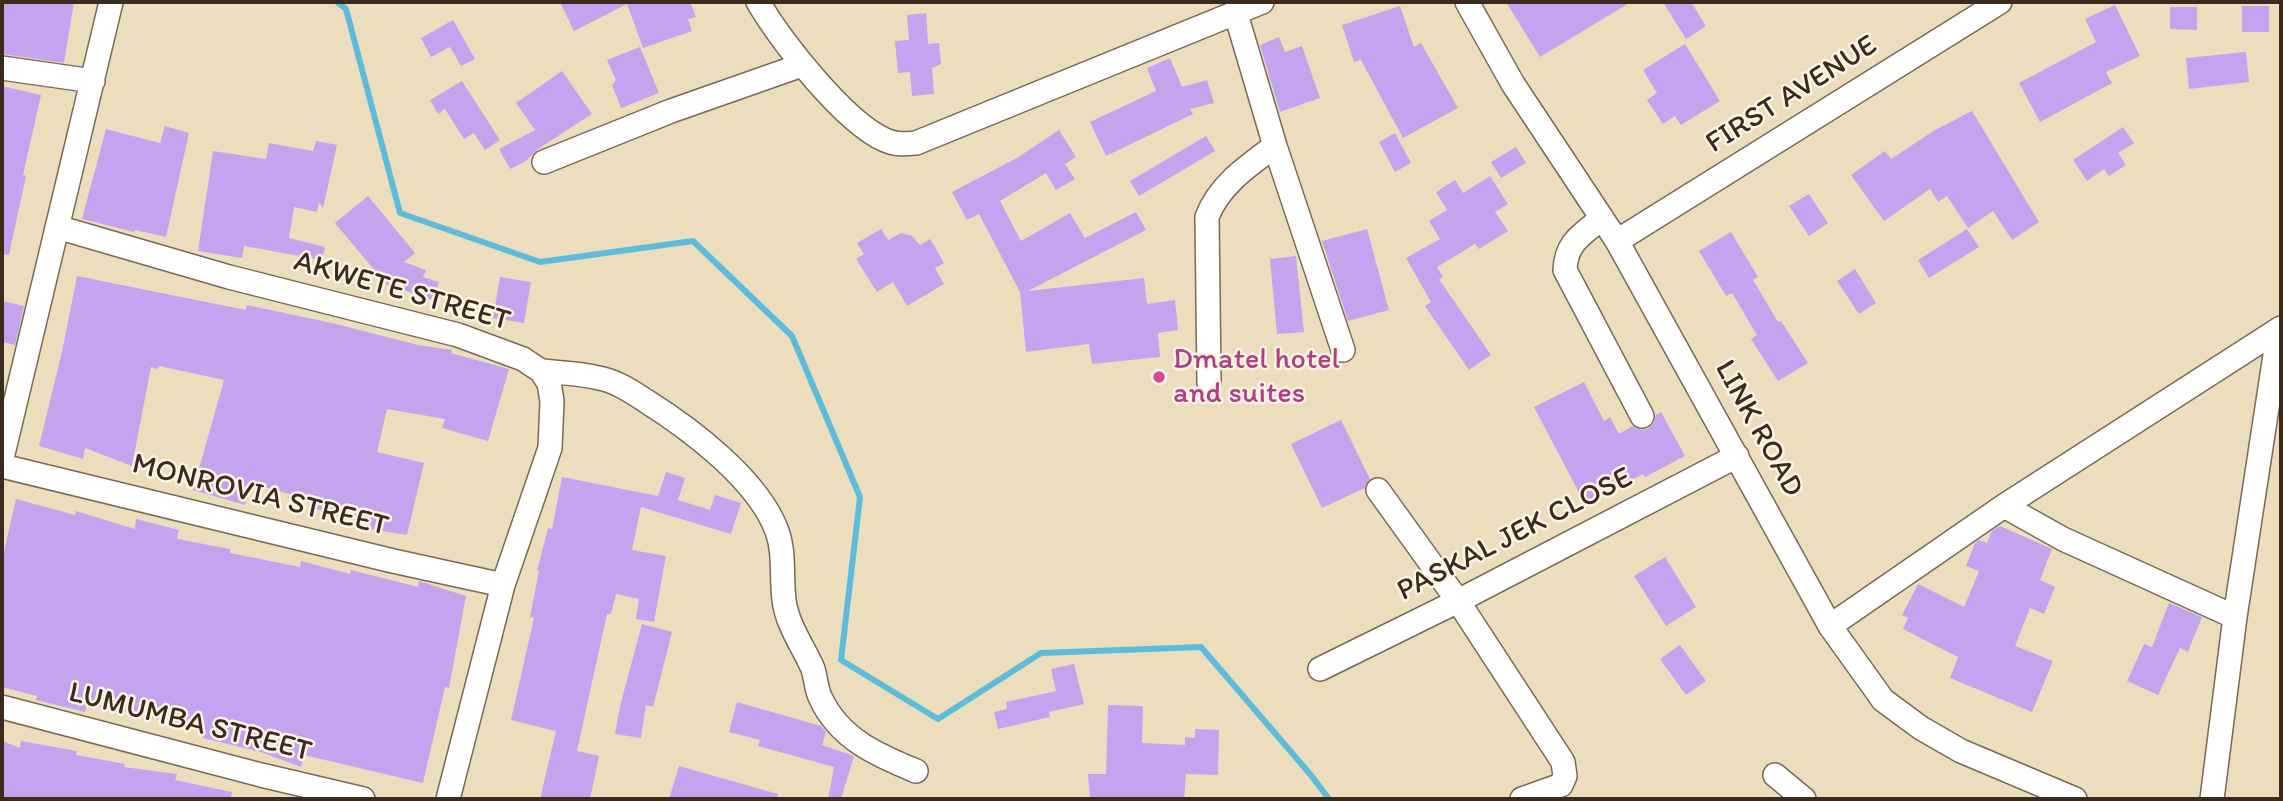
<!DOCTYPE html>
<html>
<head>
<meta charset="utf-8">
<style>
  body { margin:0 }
  #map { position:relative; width:2283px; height:801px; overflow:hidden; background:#ecdebc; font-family:Itim,sans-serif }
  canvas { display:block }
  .frame { position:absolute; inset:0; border:4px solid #3b2a1e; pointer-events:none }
</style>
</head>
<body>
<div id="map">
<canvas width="2283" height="801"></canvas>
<div class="frame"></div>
</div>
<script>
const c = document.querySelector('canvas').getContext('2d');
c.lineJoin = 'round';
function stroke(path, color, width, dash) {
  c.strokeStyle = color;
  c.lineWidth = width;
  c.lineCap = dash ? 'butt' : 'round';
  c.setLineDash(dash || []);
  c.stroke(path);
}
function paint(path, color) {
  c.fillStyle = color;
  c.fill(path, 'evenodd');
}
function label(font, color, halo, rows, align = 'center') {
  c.font = font + ' Itim,sans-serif';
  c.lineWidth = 5;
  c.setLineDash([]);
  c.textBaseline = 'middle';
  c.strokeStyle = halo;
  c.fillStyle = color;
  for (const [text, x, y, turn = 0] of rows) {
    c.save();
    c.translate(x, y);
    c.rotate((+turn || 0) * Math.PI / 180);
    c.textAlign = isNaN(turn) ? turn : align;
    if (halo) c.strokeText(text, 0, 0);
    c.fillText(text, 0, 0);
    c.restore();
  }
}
stroke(new Path2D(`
  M337,2l9,7 54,204 140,49 153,-21 99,95 68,161 -19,163 97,59 103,-66 160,-6 109,127 19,25`), '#5dbcdb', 6);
paint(new Path2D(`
  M2,2h72l-10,61 -62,-9z
  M560,2h130l6,15 -8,2 4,12 -49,17 -16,-44 -53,27z
  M1506,2h125l-91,55z
  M1663,2h28l15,24 -20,13z
  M2115,5l25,51 -34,16 6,11 -72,39 -21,-39 77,-41 -11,-23z
  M1400,6l14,41 7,-4 37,65 -55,30 -42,-78 -7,2 -12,-37z
  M2242,6h27v26h-27z
  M2170,7h27v23l-27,-1z
  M926,13l2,31 11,-1 2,21 -9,4 2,26 -22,2 -2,-24 -12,1 -3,-32 14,-1 -2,-25z
  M453,20l22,39 -14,7 -11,-19 -19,10 -10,-19z
  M1279,37l6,15 17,-6 18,52 -40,14 -20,-67z
  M1685,44l35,57 -39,24 -6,-9 -12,8 -16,-24 10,-7 -14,-23z
  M640,47l19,46 -38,15 -9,-23 4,-5 -9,-20z
  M2246,52l3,30 -60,7 -3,-31z
  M1170,58l12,29 25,-7 7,23 -24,6 3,5 -87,42 -16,-34 66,-31 -9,-23z
  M562,71l30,43 -54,35 -12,12 -16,8 -11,-20 36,-19 -19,-27z
  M462,81l38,59 -15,10 -11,-17 -10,6 -19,-30 -7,5 -8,-14z
  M2,86l39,9 -18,80 3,1 -17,79 -7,-1z
  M1972,111l67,111 -27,18 -19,-29 -25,17 -21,-32 -9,6 -8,-13 -46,32 -33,-46 34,-24 6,8 44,-29z
  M165,126l24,7 -23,104 -31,-7 -1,2 -52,-13 24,-90 54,14z
  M2123,127l11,16 -16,10 8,12 -17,11 -5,-7 -17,12 -14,-21z
  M1059,130l17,27 -11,7 10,15 -19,11 -10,-17 -46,28 21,40 49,-28 15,25 51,-26 10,18 -118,61 116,-13 3,26 28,-4 3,30 -20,3 2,24 -68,7 -3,-20 -63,8 -6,-60 -41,-78 -12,6 -15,-28 65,-34z
  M1395,133l16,30 -16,9 -16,-30z
  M1206,136l9,15 -76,45 -9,-15z
  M316,141l21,4 -14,63 -4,-5 -2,9 -23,-5 -5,31 36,9 -3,13 -78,-14 -2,12 -44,-7 15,-100 53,8 3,-16 44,8z
  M1516,147l10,16 -25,15 -10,-16z
  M1490,176l18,28 -13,8 13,19 -29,18 -4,-5 -38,23 6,10 -4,2 52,76 -22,15 -44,-64 6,-4 -25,-44 34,-19 -11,-18 18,-11 -11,-18 19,-12 8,13z
  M1809,194l19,29 -19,13 -20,-30z
  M368,196l47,57 -11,9 22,8 -3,7 16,5 -6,18 -47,-16 -51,-61z
  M881,229l7,11 13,-7 11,3 8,9 10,-6 14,24 -9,5 9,16 -37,22 -14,-24 -16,10 -21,-33 8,-5 -7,-11z
  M1367,229l22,81 -41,11 -26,-80z
  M1967,229l12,18 -50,31 -11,-18z
  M1731,232l27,45 -5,3 25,42 3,-1 27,42 -30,18 -27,-42 6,-4 -25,-42 -6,3 -27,-45z
  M1296,256l8,76 -27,2 -7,-75z
  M1855,269l21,34 -17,11 -22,-33z
  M77,276l169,34 1,-5 89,19 82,21 34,5 -1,3 58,16 -21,72 -46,-13 3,-9 -58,-10 -10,43 47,11 -17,72 -37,-6 1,-5 -59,-16 1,-7 -62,-18 -6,22 -52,-15 31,-110 -65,-14 -1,3 -7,-2 -19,99 -47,-18 -2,11 -44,-13 23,-94z
  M500,277l31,5 -7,41 -31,-5z
  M2,301l22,5 -9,39 -13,-3z
  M1584,382l20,39 6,-4 9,17 14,-8 8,4 7,-1 6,-6 2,-8 5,-3 24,44 -40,21 -2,-3 -58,30 -51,-97z
  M1341,420l29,59 -5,9 -43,20 -31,-64z
  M666,472l19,6 -7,22 32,10 5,-15 26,8 -10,31 -90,-27 -9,43 34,6 -12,66 -18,-3 3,-20 -23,-5 -5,20h-4l-30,137 22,5 -9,43h-50l16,-68 -45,-11 23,-102 -4,-1 9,-46h-2l11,-43 4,1 10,-52 96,19z
  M16,499l59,16 1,-4 59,18 1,-10 43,11 -2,9 53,10v4l70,14 1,-6 49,13 1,-4 67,17 1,-6 47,15 -17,92 -4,-1 -22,96 -119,-28 -3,12 -40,-15 -58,-14 1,-6 -63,-17 -54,-11 -2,8 -49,-12 1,-4 -35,-9v-127z
  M2000,526l52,23 -12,31 15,7 -11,27 -14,-6 -15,38 38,15 -21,51 -82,-34 8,-21 -55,-28 5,-11 -6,-3 16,-31 46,23 15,-36 -13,-5 9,-23 4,-3 8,3 5,-12z
  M1665,557l31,50 -30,19 -32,-50z
  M2169,603l33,14 -14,35 -8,-4 -22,47 -31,-14 17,-37 8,3z
  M642,624l30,8 -19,75 -7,-2 -5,33 -26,-4 5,-28z
  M1680,645l26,36 -20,14 -26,-36z
  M1074,664l10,40 -35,8 1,5 -52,12 -4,-17 13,-3 -1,-7 50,-11 -5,-22z
  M737,702l84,24 5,6 -4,13 32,11 -13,43h-13l6,-32 -76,-21 2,-6 -31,-8z
  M1108,705l35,1 -1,37 43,2v-8l10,1v-9l24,1 -1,45 -32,-1 -2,25h-94l-2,-25h18z
  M2,741l18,7 1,-7 56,10 -1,4 49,9 -1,3 53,7 -2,6 57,12 -1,7h-229z
  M679,766l99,28v5h-109z`), '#c4a4ee');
const minor = new Path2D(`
  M758,2c23,39 86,120 127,138 11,5 20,4 31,3l346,-141
  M1467,2l46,82 104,157 213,385 53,74 38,28 40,23 114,48
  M1236,14l39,132 68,204
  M2,68l91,13
  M544,162l127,-51 131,-46
  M1602,218c-20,17 -36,24 -37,52l77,146
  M57,227l172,50 229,58 65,24 18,12 8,12 3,18 -2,47 -47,137 -55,214
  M1617,241l383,-239
  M541,371c19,2 39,2 58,7 17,3 33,14 47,23 46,29 112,79 131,130 8,22 4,46 7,69 3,25 19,46 29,69 3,9 3,21 8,30 19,40 56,56 95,72
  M1209,382l-2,-165c12,-32 42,-52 68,-71
  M2,458l109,-456
  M2,466l391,95 110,24
  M1378,490l80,111 105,161 2,14 -4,9 -39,14
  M2004,506l59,33 172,78
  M1830,626l174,-120 277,-178
  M1320,669l138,-68 279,-145
  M2,707l259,68 102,24
  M1775,775l29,24
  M2212,799l23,-182 44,-288`);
stroke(minor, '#796955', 26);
stroke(minor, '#fff', 23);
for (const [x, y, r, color] of [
  [1159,377,7,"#d1479c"]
]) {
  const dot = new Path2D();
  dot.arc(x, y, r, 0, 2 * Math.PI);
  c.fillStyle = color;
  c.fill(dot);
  stroke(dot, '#fcf5e5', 2.5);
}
label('30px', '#3b2a1e', '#fcf5e5', [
  ["FIRST AVENUE",1792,95,-32],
  ["AKWETE STREET",402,292,16],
  ["LINK ROAD",1758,429,61],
  ["MONROVIA STREET",260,496,14],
  ["PASKAL JEK CLOSE",1515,535,-27],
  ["LUMUMBA STREET",190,723,14]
]);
label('30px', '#b23c85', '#fcf5e5', [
  ["Dmatel hotel",1173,360],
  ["and suites",1173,394]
], 'left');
</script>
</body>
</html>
